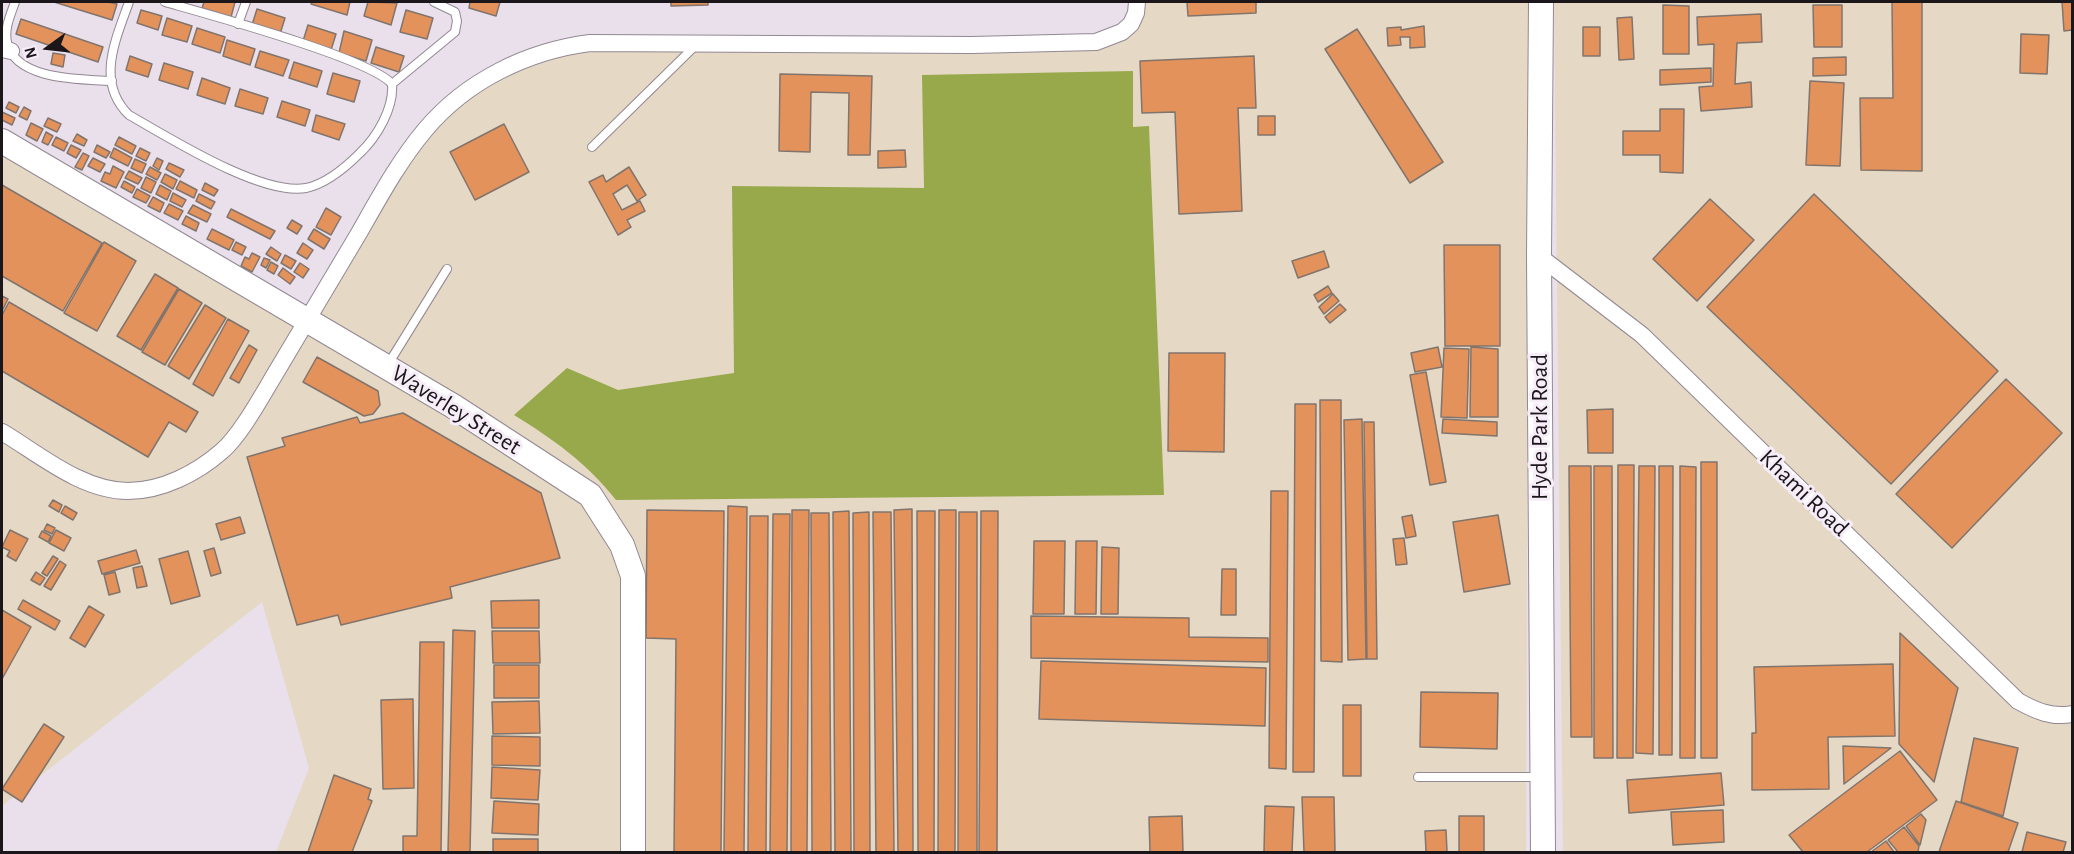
<!DOCTYPE html>
<html>
<head>
<meta charset="utf-8">
<style>
  body { margin:0 }
  #map { position:relative; width:2074px; height:854px; overflow:hidden; background:#eae0ec; font-family:"Alegreya Sans",sans-serif }
  canvas { display:block }
  .frame { position:absolute; inset:0; border:3px solid #1a161a; pointer-events:none }
  .north { position:absolute; left:18px; top:18px; width:60px; height:60px; -webkit-text-stroke:4px #f7edf9; paint-order:stroke; rotate:255deg; font-size:16px; font-weight:700; line-height:24px; text-align:center; color:#1a161a }
  .north::after { content:''; display:block; margin:auto; width:21px; height:27px; background:#1a161a; clip-path:polygon(50% 0,100% 100%,50% 72%,0 100%) }
</style>
</head>
<body>
<div id="map">
<canvas width="2074" height="854"></canvas>
<div class="frame"></div>
<div class="north">N</div>
</div>
<script>
const c = document.querySelector('canvas').getContext('2d');
c.lineJoin = 'round';
function paint(path, color) {
  c.fillStyle = color;
  c.fill(path, 'evenodd');
}
function stroke(path, color, width, dash) {
  c.strokeStyle = color;
  c.lineWidth = width;
  c.lineCap = dash ? 'butt' : 'round';
  c.setLineDash(dash || []);
  c.stroke(path);
}
function label(font, color, halo, rows, align = 'center') {
  c.font = font + ' "Alegreya Sans",sans-serif';
  c.lineWidth = 6;
  c.setLineDash([]);
  c.textBaseline = 'middle';
  c.strokeStyle = halo;
  c.fillStyle = color;
  for (const [text, x, y, turn = 0] of rows) {
    c.save();
    c.translate(x, y);
    c.rotate((+turn || 0) * Math.PI / 180);
    c.textAlign = isNaN(turn) ? turn : align;
    if (halo) c.strokeText(text, 0, 0);
    c.fillText(text, 0, 0);
    c.restore();
  }
}
paint(new Path2D(`
  M1137,2h392l-3,850h-1250l33,-84 -47,-166 -260,204v-660l307,179 111,-182 32,-33 36,-26 72,-31 32,-4 527,-8z
  M1554,2h518v850h-509z`), '#e5d8c4');
paint(new Path2D(`
  M1133,71v56l16,-1 15,369 -548,5c-29,-37 -63,-61 -102,-85l53,-47 51,22 116,-17 -2,-187 192,2 -2,-113z`), '#98a94b');
const building = new Path2D(`
  M54,2h54l9,2 -5,16z
  M204,2h31l-4,15 -29,-9z
  M312,2h38l-3,13 -36,-11z
  M368,2l29,1 -6,22 -27,-9z
  M470,2h30l-4,14 -27,-8z
  M671,2h37v3l-37,1z
  M1187,2h69v11l-68,3z
  M1892,2h30v169l-61,-1 -1,-72h33z
  M2062,2h10v28l-8,1z
  M1663,5l26,1v48h-26z
  M1813,5h29v42h-28z
  M257,9l28,9 -5,16 -28,-9z
  M141,10l21,6 -4,14 -21,-7z
  M406,10l27,8 -6,21 -27,-7z
  M1761,14l1,28 -25,1 -2,41 16,-2 1,25 -51,4 -2,-24 14,-1 1,-42 -16,1 -1,-28z
  M1632,17l2,42 -15,1 -2,-42z
  M167,18l25,8 -5,16 -25,-7z
  M21,19l82,28 -5,15 -82,-28z
  M308,25l28,9 -5,16 -28,-9z
  M1424,26l1,21 -15,1v-11h-10l1,8 -13,1 -1,-18 14,-1v3z
  M1583,27h17v29h-17z
  M197,28l28,9 -5,16 -28,-9z
  M1357,29l86,133 -33,21 -85,-134z
  M344,31l28,9 -6,21 -27,-8z
  M2021,34l28,1 -2,39 -27,-1z
  M227,40l28,9 -5,16 -27,-9z
  M376,47l28,9 -5,16 -28,-9z
  M260,51l29,9 -6,16 -28,-9z
  M53,53l12,2 -2,12 -12,-3z
  M130,56l22,8 -4,13 -22,-7z
  M1254,56l2,52h-18l4,103 -63,3 -4,-102 -33,1 -2,-52z
  M1846,57v18l-33,1v-18z
  M294,62l28,9 -5,16 -28,-9z
  M164,63l29,9 -5,17 -29,-9z
  M1711,68v14l-51,3v-15z
  M333,73l27,8 -6,21 -27,-8z
  M780,74l92,2 -2,79h-22l1,-62 -38,-1 -1,60 -31,-1z
  M202,78l28,10 -5,16 -28,-9z
  M1810,81l34,2 -4,83 -34,-1z
  M240,89l28,9 -5,16 -28,-8z
  M282,101l28,9 -5,16 -28,-9z
  M9,102l10,5 -3,6 -10,-5z
  M24,107l7,4 -4,9 -8,-4z
  M1660,109h24l-1,64 -23,-1v-17h-37v-24h37z
  M2,112l13,6 -3,7 -10,-5z
  M316,115l29,9 -6,16 -27,-9z
  M1258,116h17v19h-17z
  M48,118l13,6 -4,8 -13,-6z
  M31,123l12,6 -6,12 -11,-6z
  M504,124l25,48 -54,28 -25,-48z
  M46,132l7,4 -5,9 -6,-3z
  M77,134l10,6 -3,6 -11,-5z
  M56,137l12,6 -4,8 -12,-6z
  M119,137l17,9 -4,8 -17,-9z
  M71,145l10,5 -5,8 -9,-5z
  M97,145l13,7 -4,6 -12,-6z
  M114,148l18,10 -4,8 -18,-9z
  M140,148l10,5 -4,8 -10,-5z
  M905,150l1,17 -28,1v-17z
  M83,153l6,3 -7,14 -7,-3z
  M93,158l12,6 -5,8 -12,-6z
  M157,158l6,3 -4,9 -6,-4z
  M135,159l11,5 -4,9 -11,-5z
  M169,163l15,7 -4,7 -14,-8z
  M113,166l11,6 -8,16 -15,-7 4,-9 5,2z
  M150,167l11,6 -4,7 -11,-6z
  M629,167l17,28 -9,6 -10,-16 -14,9 9,16 18,-9 5,10 -18,9 4,7 -13,8 -29,-53 14,-7 3,7z
  M129,171l13,7 -4,6 -13,-6z
  M165,174l12,6 -4,9 -12,-7z
  M146,177l10,5 -5,11 -10,-5z
  M124,181l11,6 -3,6 -11,-6z
  M180,181l17,9 -3,8 -18,-9z
  M205,183l13,7 -4,6 -12,-6z
  M2,185l100,58 -39,68 -61,-35z
  M160,185l11,6 -4,9 -11,-6z
  M137,189l13,7 -4,7 -13,-6z
  M173,193l13,7 -4,7 -12,-6z
  M199,194l16,8 -4,7 -15,-8z
  M1814,194l184,177 -107,113 -184,-177z
  M153,197l11,6 -4,9 -12,-6z
  M1710,199l44,41 -57,61 -44,-42z
  M169,204l14,7 -5,9 -14,-7z
  M193,205l18,9 -4,8 -19,-9z
  M326,208l15,9 -10,18 -15,-8z
  M231,209l44,22 -5,8 -43,-22z
  M186,216l13,7 -3,8 -14,-7z
  M292,220l10,6 -5,8 -10,-6z
  M212,229l22,11 -5,10 -22,-11z
  M314,229l16,10 -6,10 -16,-10z
  M104,242l32,19 -39,70 -33,-18z
  M236,242l10,5 -4,8 -10,-5z
  M303,243l10,7 -6,9 -10,-6z
  M1444,245h56v101h-55z
  M271,247l10,7 -4,7 -11,-7z
  M1324,251l5,16 -31,11 -6,-17z
  M252,253l8,4 -8,15 -11,-6 4,-9 4,2z
  M285,255l11,6 -5,8 -10,-6z
  M264,258l6,2 -4,8 -5,-3z
  M271,262l7,4 -4,8 -7,-4z
  M300,263l9,6 -6,9 -9,-6z
  M283,268l12,9 -5,7 -12,-9z
  M155,274l23,14 -37,62 -24,-14z
  M1328,286l4,7 -14,9 -4,-7z
  M179,289l23,14 -37,62 -23,-13z
  M1333,294l6,7 -15,13 -5,-7z
  M2,296l6,3 -6,12z
  M9,302l189,110 -12,20 -17,-10 -21,35 -146,-86v-56z
  M1340,304l6,6 -16,13 -5,-6z
  M205,305l21,13 -37,61 -21,-13z
  M228,319l21,12 -36,65 -20,-12z
  M249,345l8,5 -18,33 -9,-5z
  M1438,347l4,20 -27,5 -4,-19z
  M1471,347l27,2v68h-28z
  M1444,348l25,1 -2,69 -26,-1z
  M1169,353h56l-1,99 -56,-1z
  M317,357l61,34 2,14 -7,9 -9,2 -61,-34z
  M1426,372l20,110 -16,3 -20,-110z
  M2006,379l56,54 -110,115 -56,-54z
  M1320,400h21l1,262 -21,-1z
  M1295,404h21l-2,368h-21z
  M1613,409v44h-25l-1,-43z
  M403,413l138,80 19,65 -110,29 2,11 -111,27 -3,-10 -41,10 -50,-168 38,-11 -3,-8 75,-21 3,6z
  M1362,419l4,240 -18,1 -4,-240z
  M1443,419l54,3v14l-55,-3z
  M1364,422h10l3,237h-10z
  M1701,462h16v296h-16z
  M1618,465h16l-1,293h-16z
  M1569,466h22l1,271h-21z
  M1594,466h18l1,292h-19z
  M1639,466h16l-2,288 -17,-1z
  M1659,466h14l-1,289h-13z
  M1680,466l16,1 -1,291h-15z
  M1271,491h17l-2,278 -17,-1z
  M53,500l9,5 -3,7 -10,-6z
  M65,506l12,7 -4,7 -12,-7z
  M728,506l19,1 -3,345h-20z
  M912,509l1,343h-15l-4,-342z
  M647,510l77,1 -3,341h-47l2,-213 -30,-1z
  M792,510h17l-2,342h-16z
  M939,510h17l-1,342h-17z
  M849,511l2,341h-16l-2,-340z
  M917,511h18l-1,341h-16z
  M981,511h17l-1,341h-18z
  M869,512l1,340h-16l-1,-339z
  M873,512h18l3,340h-18z
  M959,512h18v340h-19z
  M811,513h18l2,339h-19z
  M773,514h17l-3,338h-17z
  M1412,515l4,21 -10,2 -4,-21z
  M1498,515l12,69 -46,8 -11,-70z
  M750,516h18l-2,336h-18z
  M240,517l5,16 -24,7 -5,-16z
  M47,524l8,4 -3,6 -8,-4z
  M10,530l18,9 -12,22 -9,-5 3,-5 -8,-4z
  M56,530l15,8 -7,13 -15,-8z
  M42,531l9,5 -3,6 -9,-5z
  M1404,538l3,26 -11,1 -3,-26z
  M1034,541h31l-1,73h-31z
  M1076,541h21l-1,73h-21z
  M1102,547l17,1 -1,66h-17z
  M214,548l7,25 -10,3 -7,-25z
  M136,550l4,13 -38,11 -4,-13z
  M188,551l12,45 -29,8 -12,-45z
  M53,556l5,3 -11,17 -5,-3z
  M60,561l6,4 -15,25 -7,-4z
  M142,566l5,20 -10,2 -4,-20z
  M1222,569h14v46h-15z
  M36,572l9,6 -5,7 -9,-5z
  M115,572l5,20 -11,3 -5,-20z
  M23,600l37,21 -5,9 -37,-21z
  M539,600v28h-47l-1,-27z
  M89,606l15,9 -19,32 -15,-9z
  M2,610l29,17 -29,52z
  M1031,616l158,2v19l79,1v24l-237,-4z
  M453,630l22,1 -5,221h-22z
  M492,631h47l1,32h-47z
  M1900,633l58,55 -24,94 -35,-38z
  M420,642h24l-3,210h-38v-16h14z
  M1041,661l225,7 -1,58 -226,-7z
  M1893,664l2,72 -67,1 1,52 -77,1v-57h4l-2,-66z
  M494,665h45v33h-45z
  M1421,692l77,1 -1,56 -77,-2z
  M413,699l1,89 -31,1 -2,-89z
  M539,701l1,32 -47,1 -1,-32z
  M1343,705h18v71h-18z
  M44,724l20,13 -42,65 -20,-13z
  M492,736l48,1v29l-48,-1z
  M1974,738l44,10 -15,68 -42,-14z
  M1843,746l48,2 -47,36z
  M1900,751l37,49 -70,52h-64l-14,-17z
  M492,767l48,3 -2,30 -47,-2z
  M1721,773l3,32 -95,8 -2,-33z
  M334,775l37,14 -3,10 4,2 -20,51h-44z
  M1302,797h32l1,55h-31z
  M494,801l45,3 -1,31 -46,-2z
  M1956,801l62,22 -10,29h-69z
  M1265,806l29,1 -2,45h-28z
  M1723,810l1,32 -51,3 -2,-33z
  M1921,814l5,6 -6,25 -14,-19z
  M1182,816l1,36h-33l-1,-35z
  M1459,816h25v36h-25z
  M1904,827l15,19 -1,6h-20l-10,-12z
  M1446,830l1,22h-21l-1,-21z
  M2027,832l39,10 -3,10h-41z
  M493,839h45v13h-45z
  M1886,841l8,11h-23z`);
paint(building, '#e4925b');
stroke(building, '#81746d', 1.5);
const lane = new Path2D(`
  M15,2c-4,12 -11,26 -8,40 8,39 75,37 105,39
  M129,2c-13,37 -34,80 0,113 41,23 132,81 177,73 20,-4 40,-21 54,-35 17,-16 34,-45 32,-69 -22,-26 -185,-70 -227,-82
  M238,24l8,-22
  M392,84l63,-52 2,-11 -2,-9 -21,-10
  M592,147l105,-103
  M387,366l60,-97
  M1418,777h121`);
const street = new Path2D(`
  M2,49l9,2
  M1539,256l103,79 376,366c18,10 34,17 54,13
  M2,432c37,22 80,59 126,59 34,0 69,-18 94,-40 19,-16 42,-59 56,-82 27,-45 54,-91 81,-136 20,-35 40,-72 66,-103 41,-49 102,-79 165,-87l382,2 124,-3 26,-10 9,-8 5,-11 1,-11`);
const secondary = new Path2D(`
  M1541,2l-2,254 4,596
  M2,141l451,265 137,89 32,50 11,31v276`);
stroke(lane, '#928893', 10);
stroke(street, '#928893', 18);
stroke(secondary, '#928893', 26);
stroke(lane, '#fff', 8);
stroke(street, '#fff', 16);
stroke(secondary, '#fff', 24);
label('24px', '#1a161a', '#f7edf9', [
  ["Waverley Street",456,410,32],
  ["Hyde Park Road",1540,427,-90],
  ["Khami Road",1804,493,44]
]);
</script>
</body>
</html>
